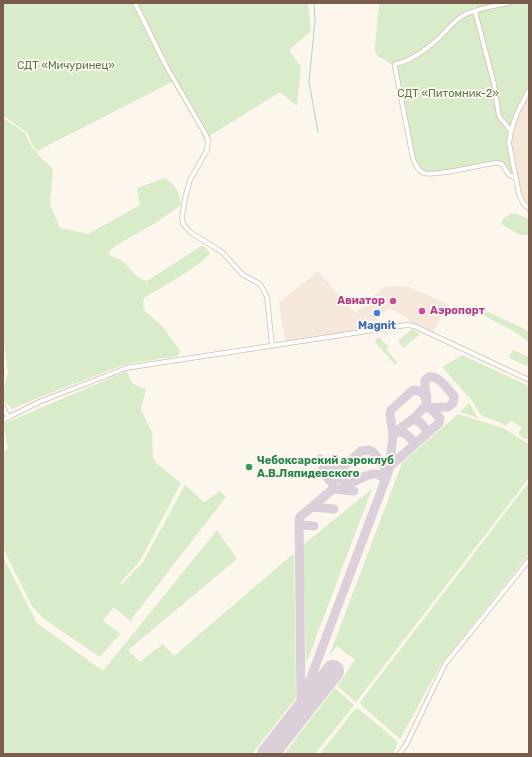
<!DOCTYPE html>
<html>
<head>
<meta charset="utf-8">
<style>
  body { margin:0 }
  #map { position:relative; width:532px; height:757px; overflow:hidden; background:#fdf6ec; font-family:Rubik,sans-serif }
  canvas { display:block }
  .frame { position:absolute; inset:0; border:4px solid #7a5c4d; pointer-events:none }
</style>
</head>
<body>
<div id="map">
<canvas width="532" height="757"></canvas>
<div class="frame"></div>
</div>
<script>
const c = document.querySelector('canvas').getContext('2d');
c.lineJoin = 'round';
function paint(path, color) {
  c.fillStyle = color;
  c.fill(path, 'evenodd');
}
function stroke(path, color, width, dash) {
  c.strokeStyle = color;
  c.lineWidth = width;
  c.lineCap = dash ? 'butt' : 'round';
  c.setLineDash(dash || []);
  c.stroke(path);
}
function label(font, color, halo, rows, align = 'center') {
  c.font = font + ' Rubik,sans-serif';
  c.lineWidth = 3.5;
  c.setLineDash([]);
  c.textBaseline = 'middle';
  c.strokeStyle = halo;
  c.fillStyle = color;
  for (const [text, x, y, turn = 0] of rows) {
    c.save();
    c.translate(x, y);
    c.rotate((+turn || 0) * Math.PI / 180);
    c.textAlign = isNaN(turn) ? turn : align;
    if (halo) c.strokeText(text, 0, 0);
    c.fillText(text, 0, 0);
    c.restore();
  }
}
paint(new Path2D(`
  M529,91v117l-8,-9 -11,-56 7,-30z
  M318,271l37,42 27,-24 5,-3h20l41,18 -15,29 -23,-10 -3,-5 -18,-10 -24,21 -80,12 -6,-38z`), '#f5e8da');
paint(new Path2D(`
  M3,3h305l3,28 -22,19 12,17 -4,39 -17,-14 -77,48 -1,-7 -30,-51 -135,69 -5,-7 -5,-11 -21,-16h-3v-36l1,-3 -1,-2z
  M380,3h149v85l-13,25 -5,17 -11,-14 -6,-33 -18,-70h-2l19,71 6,32 11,16 -1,11 6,33 -5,-2 -7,-10 -7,-2 -67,12 -7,-2 -6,-7 -2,-7 -12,-60 -4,-11 -3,-23 -4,1 -7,-6 -6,-2 -3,-6v-5l3,-33z
  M3,118l2,1 20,14 5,11 12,15 11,10 -3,35 10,24 28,6 52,-29 -3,-17 28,-10c11,7 14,14 16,27l-24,17 -42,24 -7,7c4,4 9,5 14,8 11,8 9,15 25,20l54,-35 4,1 5,6c-4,10 -55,38 -66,45l-1,4 1,8 19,17 17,24 -2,5 -55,9 -88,34 -23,10 -9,-9v-8l5,-19 -5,-37z
  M511,213l6,1 12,5v16h-9l-19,-11 2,-5z
  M473,306h2l54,25v11l-12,-9 -44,-23 -2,-3z
  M412,329l8,5 -17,14 -5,-7z
  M380,337l9,11 -3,1 11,13 -2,3 -20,-23 1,-3z
  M513,350l16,7v10l-20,-9z
  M462,355l67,31v53h-4l-7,-5 4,-6 -10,-7 -6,4 -23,-9 -3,-2 -8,-13 -30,-34z
  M127,371c5,13 5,14 19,18l-5,20 11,24 1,24 3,6 25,20 -41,78 -19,21v3l22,-23 42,-77 19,17 16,-11 6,6 -96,124 -16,-14 -11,13 17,14 -20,23 -57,-39 -11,-12 -29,-58v-97h2l3,-3 -5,-24z
  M469,403l9,15 -18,-6z
  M458,414l45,14 24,15h2v35l-173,224 -19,-16 18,-26 -18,-14 -8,10 73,-193z
  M529,482v72l-88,110 -41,75 -39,-34 -1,-3z
  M372,489l-66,175 -3,-119z
  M217,530l20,29 -109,91 12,12 23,-18 11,12 119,-102 1,2 2,142 -44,56h-249v-197l34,66 66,48z
  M335,688l19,17 -39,49h-31z
  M355,709h4l39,33 -5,12h-73z`), '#d8ecc9');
stroke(new Path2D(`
  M314,3l1,18 -6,61 9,50`), '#a5d3da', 1);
stroke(new Path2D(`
  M423,408l25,-1 5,-4 1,-7c-7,-7 -19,-27 -29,-16v7l2,11
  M413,419l7,3 8,10
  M396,432c9,-2 14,6 19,12
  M390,466l49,-43 1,-5 -10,-10
  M385,481c-9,-17 -27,2 -39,3l-6,-5 -1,-7 2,-3 20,-18 8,-1 4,2 11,14 2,10
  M333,489l21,2
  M312,507l22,2
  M299,527l4,-2 11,1
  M301,700l-2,-181 1,-2 33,-28v-5l-11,-12c0,-5 5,-8 8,-11h3l13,15 -3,3h-3l-20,-20
  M295,720l4,-7 11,-33 79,-210 4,-34 5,-6 15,-11 14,-15 -2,-8 -5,-5 -7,-1 -22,20 -1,3 3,23`), '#dbcfda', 9);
stroke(new Path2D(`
  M268,754l65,-83`), '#dbcfda', 22);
const minor = new Path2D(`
  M135,3l31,63 39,67 3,7 -1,10 -17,30 -5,18 -3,19 1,7 7,8 32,20 21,23 17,9 7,13 5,49
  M509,3c-14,3 -31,5 -45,12 -11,6 -18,17 -27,25 -13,11 -26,21 -42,24v3l18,92c2,5 5,12 11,14 9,4 60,-9 72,-10l6,1 7,11 7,3
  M475,11l19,73 5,32 12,15
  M529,90l-12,23 -6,18 -2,12 10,51 4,9 6,6
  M3,407l5,10
  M3,420l36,-18 87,-34 281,-43 7,1 115,54
  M399,754l7,-9 39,-81 84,-104`);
stroke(minor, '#d1beb0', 5.5);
stroke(minor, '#fff', 4);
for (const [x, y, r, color] of [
  [393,301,4,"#d1479c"],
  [422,311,4,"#d1479c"],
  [377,313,4,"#3f7fe0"],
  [249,467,4,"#2e9e5b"]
]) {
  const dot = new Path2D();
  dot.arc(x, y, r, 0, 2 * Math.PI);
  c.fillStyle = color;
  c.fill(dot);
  stroke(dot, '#fffaf3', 1.5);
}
label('11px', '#537a41', '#fffaf3', [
  ["СДТ «Мичуринец»",66,66],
  ["СДТ «Питомник-2»",448,94]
]);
label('bold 11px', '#b23c85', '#fffaf3', [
  ["Авиатор",385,301],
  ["Аэропорт",430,311,"left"]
], 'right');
label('bold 11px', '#366cbe', '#fffaf3', [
  ["Magnit",377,326]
]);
label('bold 11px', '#27864d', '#fffaf3', [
  ["Чебоксарский аэроклуб",257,461],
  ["А.В.Ляпидевского",257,474]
], 'left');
</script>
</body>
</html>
